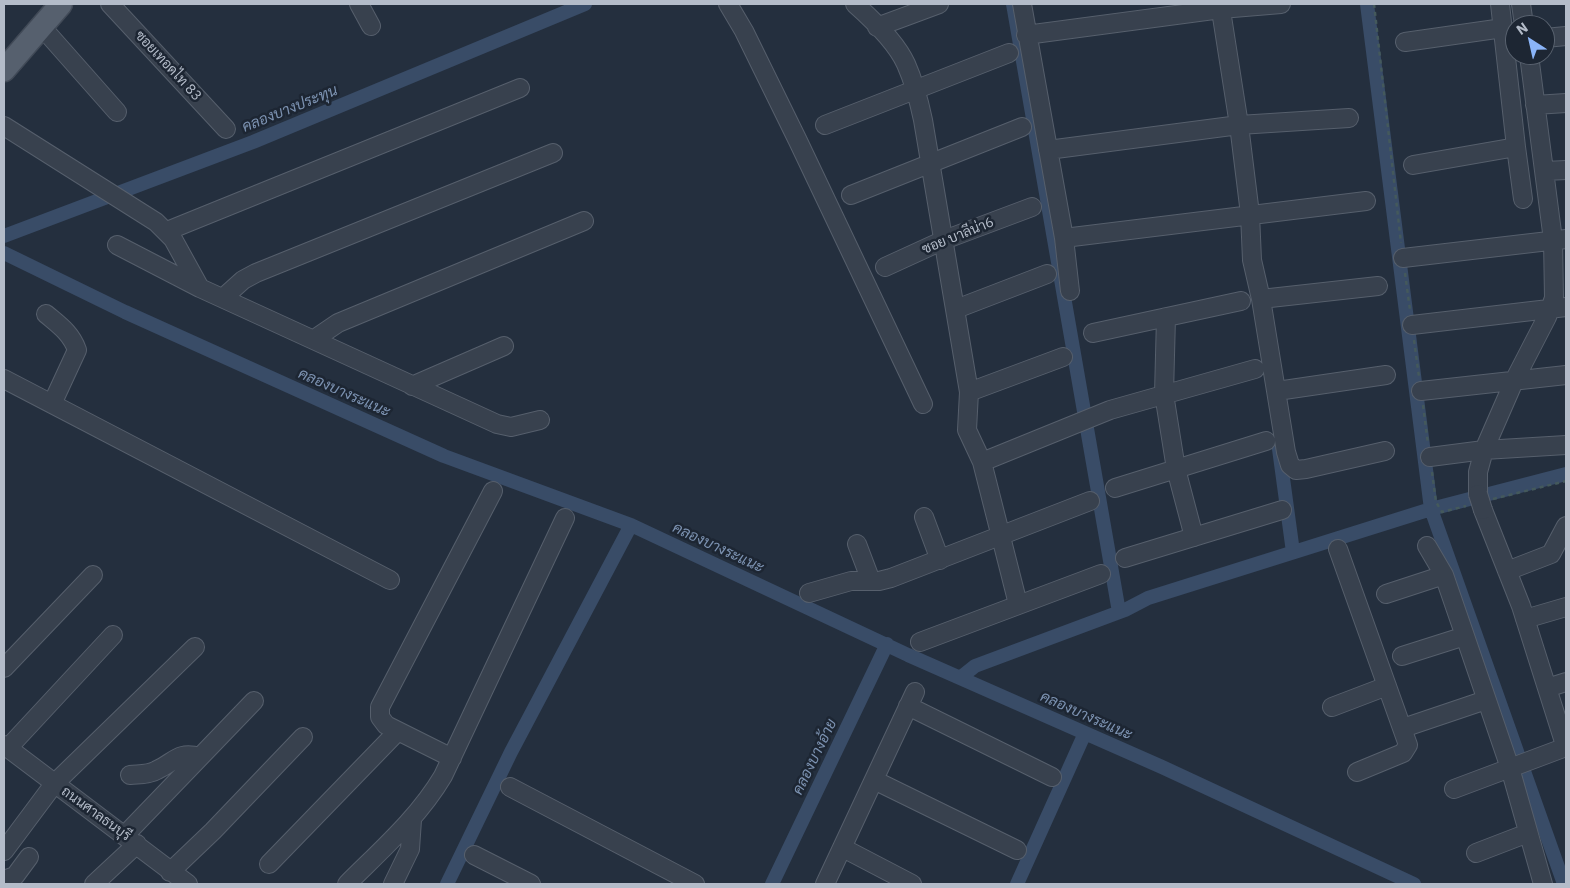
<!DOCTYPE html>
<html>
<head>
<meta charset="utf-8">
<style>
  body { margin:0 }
  #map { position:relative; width:1570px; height:888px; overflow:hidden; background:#242f3e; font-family:"IBM Plex Sans",sans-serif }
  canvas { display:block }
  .frame { position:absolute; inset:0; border:5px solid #b4bcc9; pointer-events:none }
  .north { position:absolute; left:1505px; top:15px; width:50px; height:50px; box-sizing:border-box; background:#1d2633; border:1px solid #59626f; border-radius:50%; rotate:325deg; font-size:14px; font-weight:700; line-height:20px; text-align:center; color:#b4bcc9 }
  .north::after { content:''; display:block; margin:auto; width:18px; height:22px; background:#8ab4f8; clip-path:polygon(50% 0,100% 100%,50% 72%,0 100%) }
</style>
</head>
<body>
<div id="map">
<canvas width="1570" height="888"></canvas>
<div class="frame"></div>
<div class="north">N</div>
</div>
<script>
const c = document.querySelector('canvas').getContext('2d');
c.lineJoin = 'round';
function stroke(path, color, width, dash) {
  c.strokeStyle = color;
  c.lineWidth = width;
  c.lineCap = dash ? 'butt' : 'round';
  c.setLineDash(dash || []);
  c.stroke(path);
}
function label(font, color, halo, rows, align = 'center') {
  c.font = font + ' "IBM Plex Sans",Sarabun,sans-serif';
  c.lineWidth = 5;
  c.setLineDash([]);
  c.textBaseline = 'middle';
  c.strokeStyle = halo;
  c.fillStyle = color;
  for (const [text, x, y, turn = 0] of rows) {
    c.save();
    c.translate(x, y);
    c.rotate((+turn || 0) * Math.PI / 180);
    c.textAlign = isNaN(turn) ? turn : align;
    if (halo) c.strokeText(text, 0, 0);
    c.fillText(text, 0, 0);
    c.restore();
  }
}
stroke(new Path2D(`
  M1013,4l106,608
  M1367,4l64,505 133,375
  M4,236l249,-94 332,-138
  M4,253l121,59 319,144 187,69 277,130 254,112 252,117
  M1279,449l14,103
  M960,678l15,-12 150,-56 23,-12 283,-89 135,-35
  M447,884l64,-132 120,-227
  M772,884l115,-240
  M1017,884l68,-151`), '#394c67', 14);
const minor = new Path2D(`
  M110,4l116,125
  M359,4l12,22
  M728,4l16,27 54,110 125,263
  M855,4c18,16 41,38 51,60 8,18 13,37 17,56l46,272 -2,38 15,32 36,142
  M1022,4l42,234 6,53
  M1220,4l19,121 11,89 2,46 9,39 25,153 4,13 6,5 10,-1 79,-18
  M1521,4l3,21
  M41,26l76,86
  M877,27l62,-23
  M1026,35l195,-26 60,-5
  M1545,38l21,-2
  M1405,42l98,-14
  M1535,105l31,-2
  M825,125l184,-72
  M4,126l152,96 17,17 27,49 297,136 14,3 29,-7
  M1516,147l7,52
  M1048,150l191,-25 110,-7
  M1413,165l103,-18 -16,-143
  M1545,171l21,-1
  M851,195l171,-68
  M167,231l353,-143
  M1064,238l302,-37
  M117,245l83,43
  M1403,258l163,-19
  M885,267l59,-27 88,-33
  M223,298l20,-18 13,-7 297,-120
  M1261,299l117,-13
  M956,309l91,-35
  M46,314c13,11 25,19 31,36l-25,54
  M1166,317l-2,77 12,75 18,68
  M1412,325l154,-18
  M1093,333l148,-32
  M313,340l25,-17 246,-102
  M4,379l386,201
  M412,386l92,-40
  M1277,391l109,-16
  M1421,391l145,-16
  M969,392l94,-35
  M1430,457l54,-7 82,-5
  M982,462l128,-52 145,-41
  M1115,488l151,-47
  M1478,494v-22l6,-22 31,-71 32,-62 7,-19 -1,-58 -24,-185
  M1483,510l38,96 45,142
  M924,517l16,43
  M857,544l14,37
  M1427,546l17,29 21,61 45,132 33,116
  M1338,549l70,196 -5,8 -46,19
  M1125,558l157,-48
  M1507,571l44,-17 15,-28
  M809,593l42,-12h28l12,-3 199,-77
  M1386,594l58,-19
  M1525,619l41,-12
  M920,642l181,-68
  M1402,656l63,-20
  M4,668l89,-93
  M1547,688l19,-6
  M908,706l144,71
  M1332,707l55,-21
  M1403,728l83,-28
  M4,745l184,139
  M8,748l105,-113
  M452,758l-66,-33 -6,-8v-10l113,-216
  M130,775c9,-1 19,0 27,-5 18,-8 20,-19 43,-13
  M874,780l143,70
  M510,787l185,97
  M1454,789l112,-42
  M125,835l129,-134
  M843,848l69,36
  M4,851l50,-67 141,-137
  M1476,853l52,-20
  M474,855l57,29
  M269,864l128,-132
  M170,872l43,-41 90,-94
  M4,880l11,-4 14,-19
  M94,884l43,-40
  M347,884c34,-34 71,-66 96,-108l122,-258
  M393,884l17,-35 2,-29
  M825,884l90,-192`);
const major = new Path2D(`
  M4,70l57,-66`);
stroke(minor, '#565f6c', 20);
stroke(major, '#414a57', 25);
stroke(new Path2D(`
  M1374,4l27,239
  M1405,273l5,37
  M1414,340l5,37
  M1423,405l5,39
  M1432,472l4,30 6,10 24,-6
  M1493,499l73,-18`), '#44595c', 2.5, [4, 4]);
stroke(minor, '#38414e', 18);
stroke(major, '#56606e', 22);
const minorBridge = new Path2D(`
  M1478,494l5,16`);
stroke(minorBridge, '#565f6c', 20, []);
stroke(minorBridge, '#38414e', 18);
label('14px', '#b4bcc9', '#1d2633', [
  ["ซอยเทอดไท 83",168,66,47],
  ["ซอย บาลีน่า6",958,236,-22],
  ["ถนนศาลธนบุรี",96,814,36]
]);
label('italic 15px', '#7c92b1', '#1d2633', [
  ["คลองบางประทุน",290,109,-22],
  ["คลองบางระแนะ",344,393,24],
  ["คลองบางระแนะ",718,548,25],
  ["คลองบางระแนะ",1086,716,24],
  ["คลองบางอ้าย",815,757,-64]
]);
</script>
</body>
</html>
